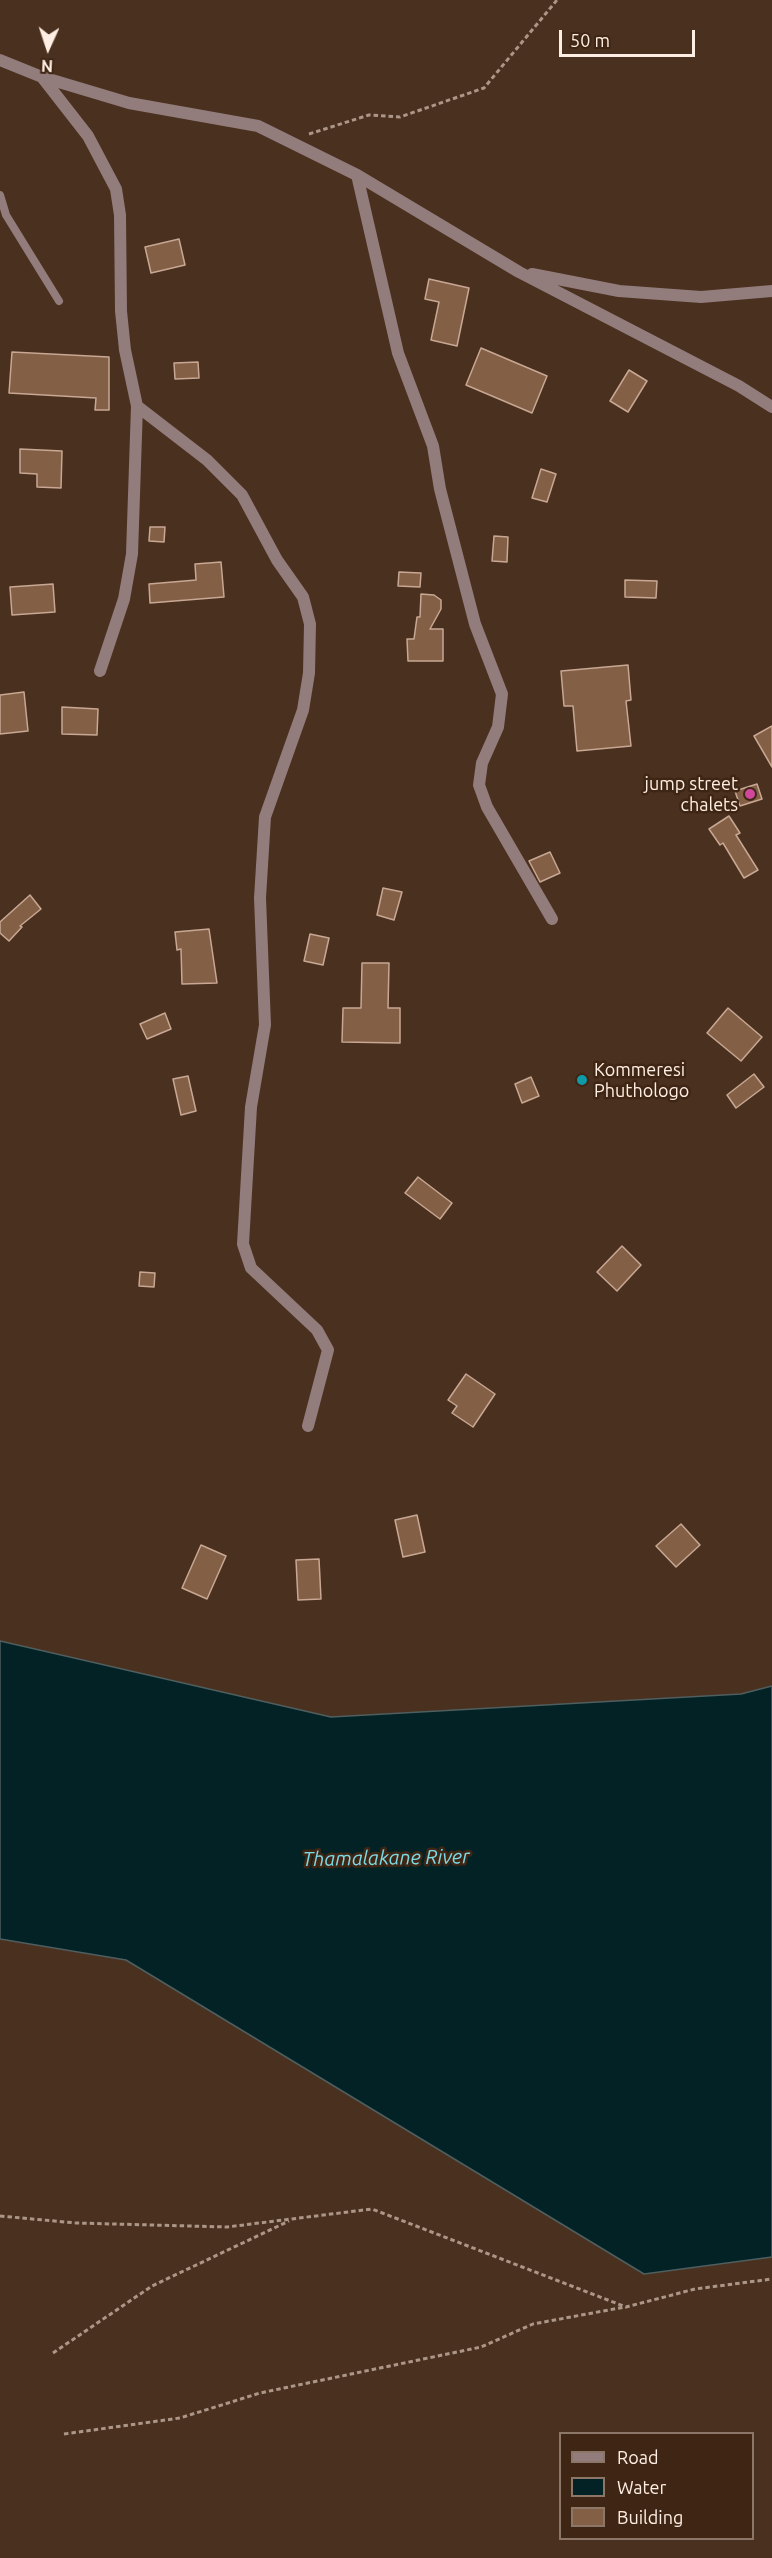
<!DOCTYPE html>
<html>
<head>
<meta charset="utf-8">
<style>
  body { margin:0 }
  #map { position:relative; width:772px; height:2558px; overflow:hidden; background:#4a301e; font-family:Ubuntu,sans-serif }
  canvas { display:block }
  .legend { position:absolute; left:559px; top:2432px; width:195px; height:108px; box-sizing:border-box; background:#3f2614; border:2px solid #8c7667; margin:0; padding:8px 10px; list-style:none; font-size:18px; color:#ffeee3 }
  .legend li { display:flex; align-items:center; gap:12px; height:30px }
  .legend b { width:30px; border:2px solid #8c7667 }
  .north { position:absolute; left:18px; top:18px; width:60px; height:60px; -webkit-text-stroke:4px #3f2614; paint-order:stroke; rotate:183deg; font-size:16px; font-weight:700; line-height:24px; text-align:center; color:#ffeee3 }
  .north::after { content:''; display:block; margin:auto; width:21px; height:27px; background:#ffeee3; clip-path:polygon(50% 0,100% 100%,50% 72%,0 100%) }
  .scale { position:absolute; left:559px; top:30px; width:136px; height:27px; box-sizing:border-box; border:3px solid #ffeee3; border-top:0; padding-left:8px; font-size:18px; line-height:21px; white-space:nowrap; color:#ffeee3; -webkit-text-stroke:4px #3f2614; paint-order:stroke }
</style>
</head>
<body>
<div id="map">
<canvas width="772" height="2558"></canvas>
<ul class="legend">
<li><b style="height:8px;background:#927c7c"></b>Road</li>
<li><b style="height:16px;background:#032226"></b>Water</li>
<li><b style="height:16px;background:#835f46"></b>Building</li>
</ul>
<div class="north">N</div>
<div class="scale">50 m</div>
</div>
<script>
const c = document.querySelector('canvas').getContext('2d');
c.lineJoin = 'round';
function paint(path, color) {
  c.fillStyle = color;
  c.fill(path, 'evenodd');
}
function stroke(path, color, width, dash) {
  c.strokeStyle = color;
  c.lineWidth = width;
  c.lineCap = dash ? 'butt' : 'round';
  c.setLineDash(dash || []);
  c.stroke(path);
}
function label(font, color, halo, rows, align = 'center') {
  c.font = font + ' Ubuntu,sans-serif';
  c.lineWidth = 5;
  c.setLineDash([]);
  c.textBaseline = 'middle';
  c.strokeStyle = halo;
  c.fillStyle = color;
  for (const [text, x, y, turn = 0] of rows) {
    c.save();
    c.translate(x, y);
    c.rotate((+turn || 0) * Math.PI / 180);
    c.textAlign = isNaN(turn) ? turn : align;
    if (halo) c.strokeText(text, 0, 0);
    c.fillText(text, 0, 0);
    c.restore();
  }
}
const water = new Path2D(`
  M0,1641l331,76 410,-23 31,-8v571l-128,17 -518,-314 -126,-21z`);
paint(water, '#032226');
stroke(water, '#4f5f5f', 1.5);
const building = new Path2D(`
  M179,239l6,26 -34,8 -6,-26z
  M429,279l40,9 -12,58 -26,-6 8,-38 -14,-3z
  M481,348l66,28 -15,37 -66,-28z
  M12,352l97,5v53h-14l1,-12 -87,-5z
  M198,362l1,16 -24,1 -1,-16z
  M629,370l18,11 -19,31 -18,-11z
  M20,449l42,2 -1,37 -24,-1v-13l-17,-1z
  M541,469l15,5 -9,28 -15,-4z
  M150,527h15l-1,15 -15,-1z
  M494,536l14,1 -1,25 -15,-1z
  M221,562l3,35 -74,6 -1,-19 47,-4 -1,-16z
  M399,572l22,1 -1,14 -22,-1z
  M625,580l32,1 -1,17 -31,-1z
  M53,584l2,28 -43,3 -2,-28z
  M421,594l13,1 7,5v9l-11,20h13v32h-35l-1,-22h7l3,-22h3z
  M628,665l3,35 -5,1 5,45 -54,5 -4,-45h-9l-3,-35z
  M24,692l4,39 -28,3v-39z
  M62,707l36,2 -1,26 -35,-1z
  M772,726v41l-18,-31z
  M757,784l5,15 -22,7 -5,-15z
  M729,816l11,17 -4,2 22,35 -14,8 -21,-35 -3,2 -11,-16z
  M550,852l10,21 -20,9 -11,-21z
  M383,888l19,4 -8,28 -17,-5z
  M30,895l11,14 -21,17 2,1 -13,14 -9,-8v-11z
  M209,929l8,54 -35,1 -1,-35 -4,1 -2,-18z
  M310,934l19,4 -6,27 -19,-4z
  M362,963h27l-1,45h12v35l-58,-1 1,-34h18z
  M728,1008l34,29 -21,24 -34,-28z
  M165,1013l6,16 -24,10 -7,-15z
  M754,1074l10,13 -28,21 -9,-13z
  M188,1076l8,35 -15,4 -8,-36z
  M531,1077l8,19 -17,7 -7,-19z
  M418,1177l34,26 -12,16 -35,-26z
  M622,1246l19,19 -24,26 -20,-19z
  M140,1272l15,1 -1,14 -15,-1z
  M466,1374l29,20 -22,33 -21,-14 5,-7 -9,-6z
  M417,1515l8,37 -22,5 -8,-37z
  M681,1524l19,21 -24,22 -20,-21z
  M201,1545l25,11 -19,43 -25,-11z
  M319,1559l2,40 -23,1 -2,-40z`);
paint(building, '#835f46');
stroke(building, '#c8a894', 1.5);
stroke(new Path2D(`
  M309,134l60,-19 31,2 84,-29 73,-88
  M0,2216l76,7 151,4 145,-18 254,98 69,-18 77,-10
  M53,2353l99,-67 137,-65
  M64,2434l116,-16 80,-25 221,-46 52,-23 92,-17`), '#ab9688', 3, [4.5, 3]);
stroke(new Path2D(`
  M0,195l6,20 53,86`), '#927c7c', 8);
stroke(new Path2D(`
  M0,60l42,17 87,26 129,23 99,49 162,97 220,114 33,21
  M42,77l46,59 28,53 4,26 1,96 4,39 12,56 -5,148 -8,45 -24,72
  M357,175l41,178 35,93 7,43 35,135 27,70 -4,33 -16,36 -3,22 8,22 65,112
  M532,274l87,17 82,6 71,-6
  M137,406l70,54 35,35 35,65 26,37 7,27 -1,49 -6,37 -38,107 -5,81 5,127 -14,82 -8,137 8,24 66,62 11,20 -20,76`), '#927c7c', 12);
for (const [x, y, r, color] of [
  [750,794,6,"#d1479c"],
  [582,1080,6,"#0f9aa8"]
]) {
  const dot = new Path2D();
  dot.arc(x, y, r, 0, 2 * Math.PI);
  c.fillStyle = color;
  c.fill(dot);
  stroke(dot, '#3f2614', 2);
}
label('18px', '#ffeee3', '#3f2614', [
  ["jump street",738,784],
  ["chalets",738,805],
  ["Kommeresi",594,1070,"left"],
  ["Phuthologo",594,1091,"left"]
], 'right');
label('italic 20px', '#7cd9e6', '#3f2614', [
  ["Thamalakane River",386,1858,-1]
]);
</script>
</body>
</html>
